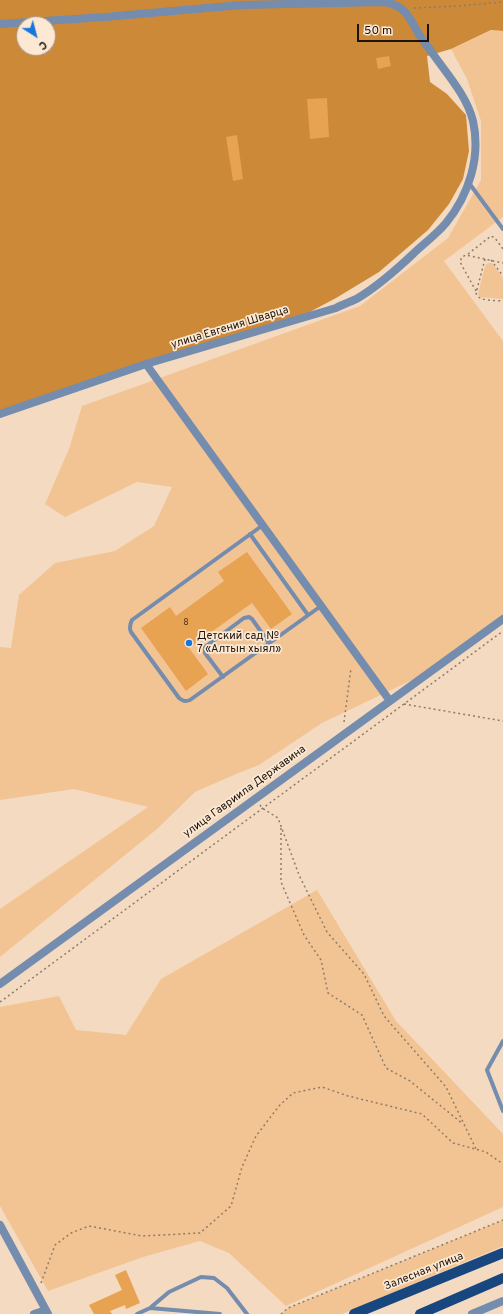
<!DOCTYPE html>
<html>
<head>
<meta charset="utf-8">
<style>
  body { margin:0 }
  #map { position:relative; width:503px; height:1314px; overflow:hidden; background:#f3dac0; font-family:Overpass,sans-serif }
  canvas { display:block }
  .north { position:absolute; left:16px; top:16px; width:40px; height:40px; box-sizing:border-box; background:#fce8d3; border:1px solid #a29383; border-radius:50%; rotate:144deg; font-size:11px; font-weight:700; line-height:16px; text-align:center; color:#1c130a }
  .north::after { content:''; display:block; margin:auto; width:14px; height:18px; background:#1576de; clip-path:polygon(50% 0,100% 100%,50% 72%,0 100%) }
  .scale { position:absolute; left:357px; top:24px; width:72px; height:18px; box-sizing:border-box; border:2px solid #1c130a; border-top:0; padding-left:5px; font-size:12px; line-height:14px; white-space:nowrap; color:#1c130a; -webkit-text-stroke:3px #fce8d3; paint-order:stroke }
</style>
</head>
<body>
<div id="map">
<canvas width="503" height="1314"></canvas>
<div class="north">С</div>
<div class="scale">50 m</div>
</div>
<script>
const c = document.querySelector('canvas').getContext('2d');
c.lineJoin = 'round';
function paint(path, color) {
  c.fillStyle = color;
  c.fill(path, 'evenodd');
}
function stroke(path, color, width, dash) {
  c.strokeStyle = color;
  c.lineWidth = width;
  c.lineCap = dash ? 'butt' : 'round';
  c.setLineDash(dash || []);
  c.stroke(path);
}
function label(font, color, halo, rows, align = 'center') {
  c.font = font + ' Overpass,sans-serif';
  c.lineWidth = 3.5;
  c.setLineDash([]);
  c.textBaseline = 'middle';
  c.strokeStyle = halo;
  c.fillStyle = color;
  for (const [text, x, y, turn = 0] of rows) {
    c.save();
    c.translate(x, y);
    c.rotate((+turn || 0) * Math.PI / 180);
    c.textAlign = isNaN(turn) ? turn : align;
    if (halo) c.strokeText(text, 0, 0);
    c.fillText(text, 0, 0);
    c.restore();
  }
}
paint(new Path2D(`
  M492,30l11,1v186l-59,44 59,80v274l-70,55 -111,53 -63,42 -23,9 -41,18 -38,37 -157,128v-48l148,-102 -74,-18 -74,11v-153l11,1 8,-53 36,-32 60,-12 39,-25 18,-39 -35,-5 -72,35 -20,-13 24,-55 13,-43 278,-100 88,-68 33,-58v-59l-14,-42 -16,-30z
  M488,263h4l11,15v21l-23,-2 -2,-3 7,-28z
  M317,890l79,131 107,113v73l-217,99 -57,-53 -29,-12 -57,16 -95,34 -48,-85v-199l59,-11 17,34 50,5 35,-56z
  M503,1220v26l-161,68h-61l7,-6z`), '#f3c493');
paint(new Path2D(`
  M0,0h503v31l-12,-1 -40,19 -24,7 3,26 17,12 19,21 3,36 -6,28 -14,25 -21,26 -49,42 -43,26 -32,17 -304,101zM24,24h24v24h-24z`), '#cc8937');
paint(new Path2D(`
  M389,56l2,10 -13,3 -2,-11z
  M327,98l2,39 -19,2 -3,-40z
  M237,135l6,44 -10,2 -7,-44z
  M247,552l45,62 -21,15 -19,-26 -63,45 19,26 -22,17 -45,-63 29,-21 6,9 48,-35 -6,-9z
  M126,1270l14,33 -14,6 -1,-4 -15,6 2,3h-18l-5,-9 33,-15 -7,-15z`), '#e7a252');
stroke(new Path2D(`
  M414,8l44,-2 45,-4
  M468,254l23,-18 4,2 8,11
  M485,259l-9,34c2,9 19,7 27,8
  M491,260l12,16
  M476,291l-16,-29 2,-5 4,-2 37,8
  M404,704l99,17
  M344,722l7,-54
  M260,805l2,3 16,10 21,57 28,57 37,42 20,42 62,71 30,62
  M281,828v54l23,53 17,25 7,33 34,22 24,53 24,13 53,43
  M0,1002l503,-371
  M41,1283l14,-38 16,-12 18,-7 53,10 58,-3 31,-27 11,-39 14,-31 23,-30 14,-13 29,-6 26,9 74,18 31,29 33,9 17,12
  M281,1314l7,-6 215,-88`), '#8e7c6a', 1.5, [2, 3]);
stroke(new Path2D(`
  M469,183l34,46
  M263,525l-131,95c-2,4 -3,8 -1,12l48,66c4,3 6,4 11,2l131,-94
  M250,534l58,81
  M223,677l-18,-24v-6l39,-29 5,-1 3,2 17,24
  M503,1041l-16,29 16,41
  M150,1308l70,6
  M137,1314l13,-6 19,-16 32,-15 13,1 13,10 20,26`), '#748cad', 4);
stroke(new Path2D(`
  M0,24l105,-7 136,-12 144,-3c22,4 25,18 35,34 4,6 9,12 13,18 14,20 34,42 40,67 8,36 -4,74 -27,102 -10,12 -23,21 -33,31 -17,16 -35,32 -55,44 -7,4 -15,6 -22,10l-190,56 -146,50
  M146,364l244,337
  M0,984l503,-365
  M0,1225l48,89
  M34,1314l12,-4
  M472,1314l31,-13`), '#748cad', 8);
stroke(new Path2D(`
  M354,1314l149,-61
  M420,1314l83,-36`), '#18477f', 10);
for (const [x, y, r, color] of [
  [189,643,4,"#1576de"]
]) {
  const dot = new Path2D();
  dot.arc(x, y, r, 0, 2 * Math.PI);
  c.fillStyle = color;
  c.fill(dot);
  stroke(dot, '#fce8d3', 1.5);
}
label('9px', '#4f371c', null, [
  ["8",186,623]
]);
label('11px', '#1c130a', '#fce8d3', [
  ["улица Евгения Шварца",230,328,-17],
  ["улица Гавриила Державина",245,792,-36],
  ["Залесная улица",424,1272,-22]
]);
label('11px', '#1c130a', '#fce8d3', [
  ["Детский сад №",197,637],
  ["7 «Алтын хыял»",197,650]
], 'left');
</script>
</body>
</html>
